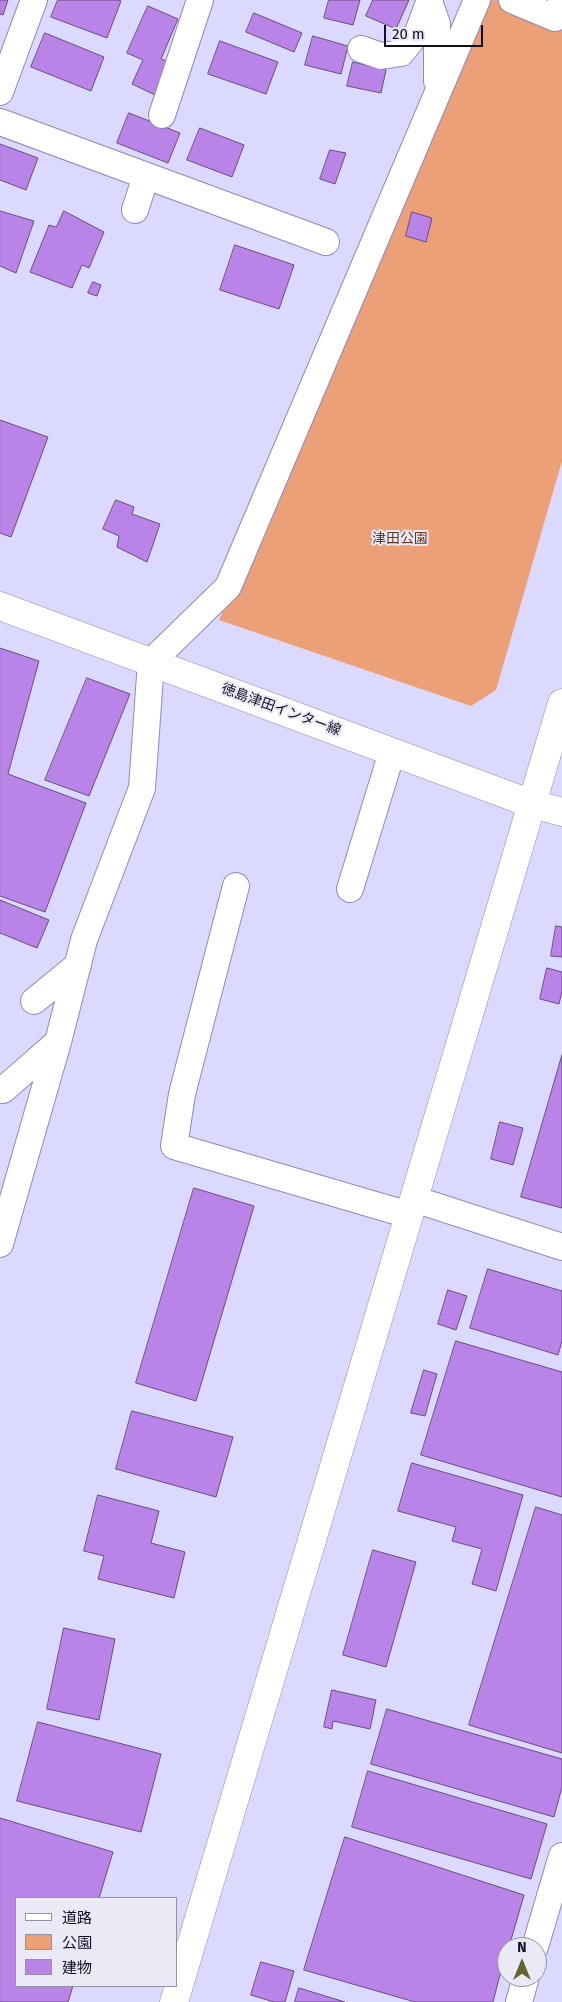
<!DOCTYPE html>
<html>
<head>
<meta charset="utf-8">
<style>
  body { margin:0 }
  #map { position:relative; width:562px; height:2002px; overflow:hidden; background:#dcd9fe; font-family:"Fira Sans","Noto Sans JP",sans-serif }
  canvas { display:block }
  .legend { position:absolute; left:15px; top:1897px; width:162px; height:90px; box-sizing:border-box; background:#eae9f6; border:1px solid #9492a2; margin:0; padding:6px 9px; list-style:none; font-size:15px; color:#120f24 }
  .legend li { display:flex; align-items:center; gap:10px; height:25px }
  .legend b { width:25px; border:1px solid #9492a2 }
  .north { position:absolute; left:497px; top:1937px; width:50px; height:50px; box-sizing:border-box; background:#eae9f6; border:1px solid #9492a2; border-radius:50%; rotate:0deg; font-size:14px; font-weight:700; line-height:20px; text-align:center; color:#120f24 }
  .north::after { content:''; display:block; margin:auto; width:18px; height:22px; background:#656431; clip-path:polygon(50% 0,100% 100%,50% 72%,0 100%) }
  .scale { position:absolute; left:384px; top:25px; width:99px; height:22px; box-sizing:border-box; border:2px solid #120f24; border-top:0; padding-left:6px; font-size:15px; line-height:18px; white-space:nowrap; color:#120f24; -webkit-text-stroke:4px #eae9f6; paint-order:stroke }
</style>
</head>
<body>
<div id="map">
<canvas width="562" height="2002"></canvas>
<ul class="legend">
<li><b style="height:6px;background:#fff"></b>道路</li>
<li><b style="height:14px;background:#eca078"></b>公園</li>
<li><b style="height:14px;background:#ba83e8"></b>建物</li>
</ul>
<div class="north">N</div>
<div class="scale">20 m</div>
</div>
<script>
const c = document.querySelector('canvas').getContext('2d');
c.lineJoin = 'round';
function paint(path, color) {
  c.fillStyle = color;
  c.fill(path, 'evenodd');
}
function stroke(path, color, width, dash) {
  c.strokeStyle = color;
  c.lineWidth = width;
  c.lineCap = dash ? 'butt' : 'round';
  c.setLineDash(dash || []);
  c.stroke(path);
}
function label(font, color, halo, rows, align = 'center') {
  c.font = font + ' "Fira Sans","Noto Sans JP",sans-serif';
  c.lineWidth = 4;
  c.setLineDash([]);
  c.textBaseline = 'middle';
  c.strokeStyle = halo;
  c.fillStyle = color;
  for (const [text, x, y, turn = 0] of rows) {
    c.save();
    c.translate(x, y);
    c.rotate((+turn || 0) * Math.PI / 180);
    c.textAlign = isNaN(turn) ? turn : align;
    if (halo) c.strokeText(text, 0, 0);
    c.fillText(text, 0, 0);
    c.restore();
  }
}
paint(new Path2D(`
  M489,0h73v461l-66,229 -25,16 -252,-86z`), '#eca078');
const building = new Path2D(`
  M0,0h8l-5,15 -3,-1z
  M58,0h60l3,1 -14,37 -56,-21z
  M329,0h31l-7,25 -29,-7z
  M373,0h36l-13,29 -30,-13z
  M148,6l30,13 -17,40 9,3 -15,33 -23,-11 11,-24 -16,-7z
  M254,13l48,20 -8,19 -48,-20z
  M45,33l59,24 -13,34 -60,-24z
  M313,36l35,10 -7,28 -36,-9z
  M220,41l58,21 -12,32 -58,-20z
  M353,62l33,8 -5,23 -34,-7z
  M129,113l51,20 -12,30 -51,-20z
  M200,128l44,17 -12,32 -45,-17z
  M0,144l38,14 -12,32 -26,-10z
  M330,150l16,3 -11,31 -15,-5z
  M0,211l34,10 -18,52 -16,-7z
  M64,211l40,21 -15,36 -7,-3 -10,23 -42,-16 19,-47 7,2z
  M412,212l20,6 -6,24 -20,-6z
  M235,245l59,20 -15,44 -59,-19z
  M93,282l8,3 -4,11 -9,-3z
  M0,420l48,17 -37,100 -11,-4z
  M116,500l18,7 -2,7 28,10 -13,38 -30,-15 2,-11 -16,-7z
  M0,648l39,13 -31,113 78,29 -41,109 -45,-16z
  M87,678l43,16 -41,102 -44,-16z
  M0,900l49,20 -12,28 -37,-15z
  M556,926l6,1v30l-11,-1z
  M547,968l15,4v19l-3,13 -19,-5z
  M562,1055v153l-41,-11z
  M500,1122l23,6 -10,37 -22,-6z
  M194,1188l60,18 -58,195 -60,-18z
  M488,1269l74,22v50l-4,14 -88,-27z
  M448,1290l19,6 -11,34 -18,-6z
  M456,1341l106,31v125l-141,-42z
  M424,1370l13,4 -12,42 -14,-3z
  M132,1411l101,26 -17,60 -100,-28z
  M412,1463l111,32 -27,96 -24,-7 10,-35 -30,-8 4,-14 -58,-16z
  M98,1495l61,16 -8,32 34,9 -11,46 -76,-19 6,-23 -20,-5z
  M536,1507l26,8v238l-93,-28z
  M373,1550l43,12 -30,105 -43,-12z
  M64,1628l51,11 -16,81 -52,-11z
  M332,1690l44,10 -6,29 -37,-8 -1,8 -8,-2z
  M387,1709l175,50v28l-8,30 -183,-53z
  M38,1722l123,32 -20,78 -124,-31z
  M368,1771l179,53 -16,55 -179,-52z
  M0,1818l113,34 -14,46h-83v88h57l-5,16h-68z
  M345,1837l179,58 -15,52h-2l-14,55h-78l-111,-32z
  M261,1962l33,9 -9,31h-11l-23,-7z
  M299,1988l46,14h-50z`);
paint(building, '#ba83e8');
stroke(building, '#684d7e', 1);
const minor = new Path2D(`
  M512,0l43,18 6,-11v-7
  M429,1l8,23v57
  M361,49l20,7 20,-3 17,-21 12,-32
  M0,92l34,-92
  M162,115l38,-115
  M0,122l326,120
  M135,210l11,-34
  M236,886l-54,208 -8,52 235,69
  M350,889l42,-137
  M34,1001l44,-36
  M3,1090l55,-48
  M414,1199l148,48
  M0,1244l58,-202 26,-102 58,-152 9,-126 77,-75 249,-587
  M535,1947l27,-91
  M519,2002l7,-25`);
const tertiary = new Path2D(`
  M174,2002l388,-1299`);
const secondary = new Path2D(`
  M0,606l532,198 30,8`);
stroke(minor, '#8e88c0', 28);
stroke(tertiary, '#8e88c0', 29);
stroke(secondary, '#8e88c0', 29);
stroke(minor, '#fff', 26);
stroke(tertiary, '#fff', 28);
stroke(secondary, '#fff', 28);
label('14px', '#63371e', '#eae9f6', [
  ["津田公園",400,539]
]);
label('14px', '#120f24', '#eae9f6', [
  ["徳島津田インター線",281,710,20]
]);
</script>
</body>
</html>
